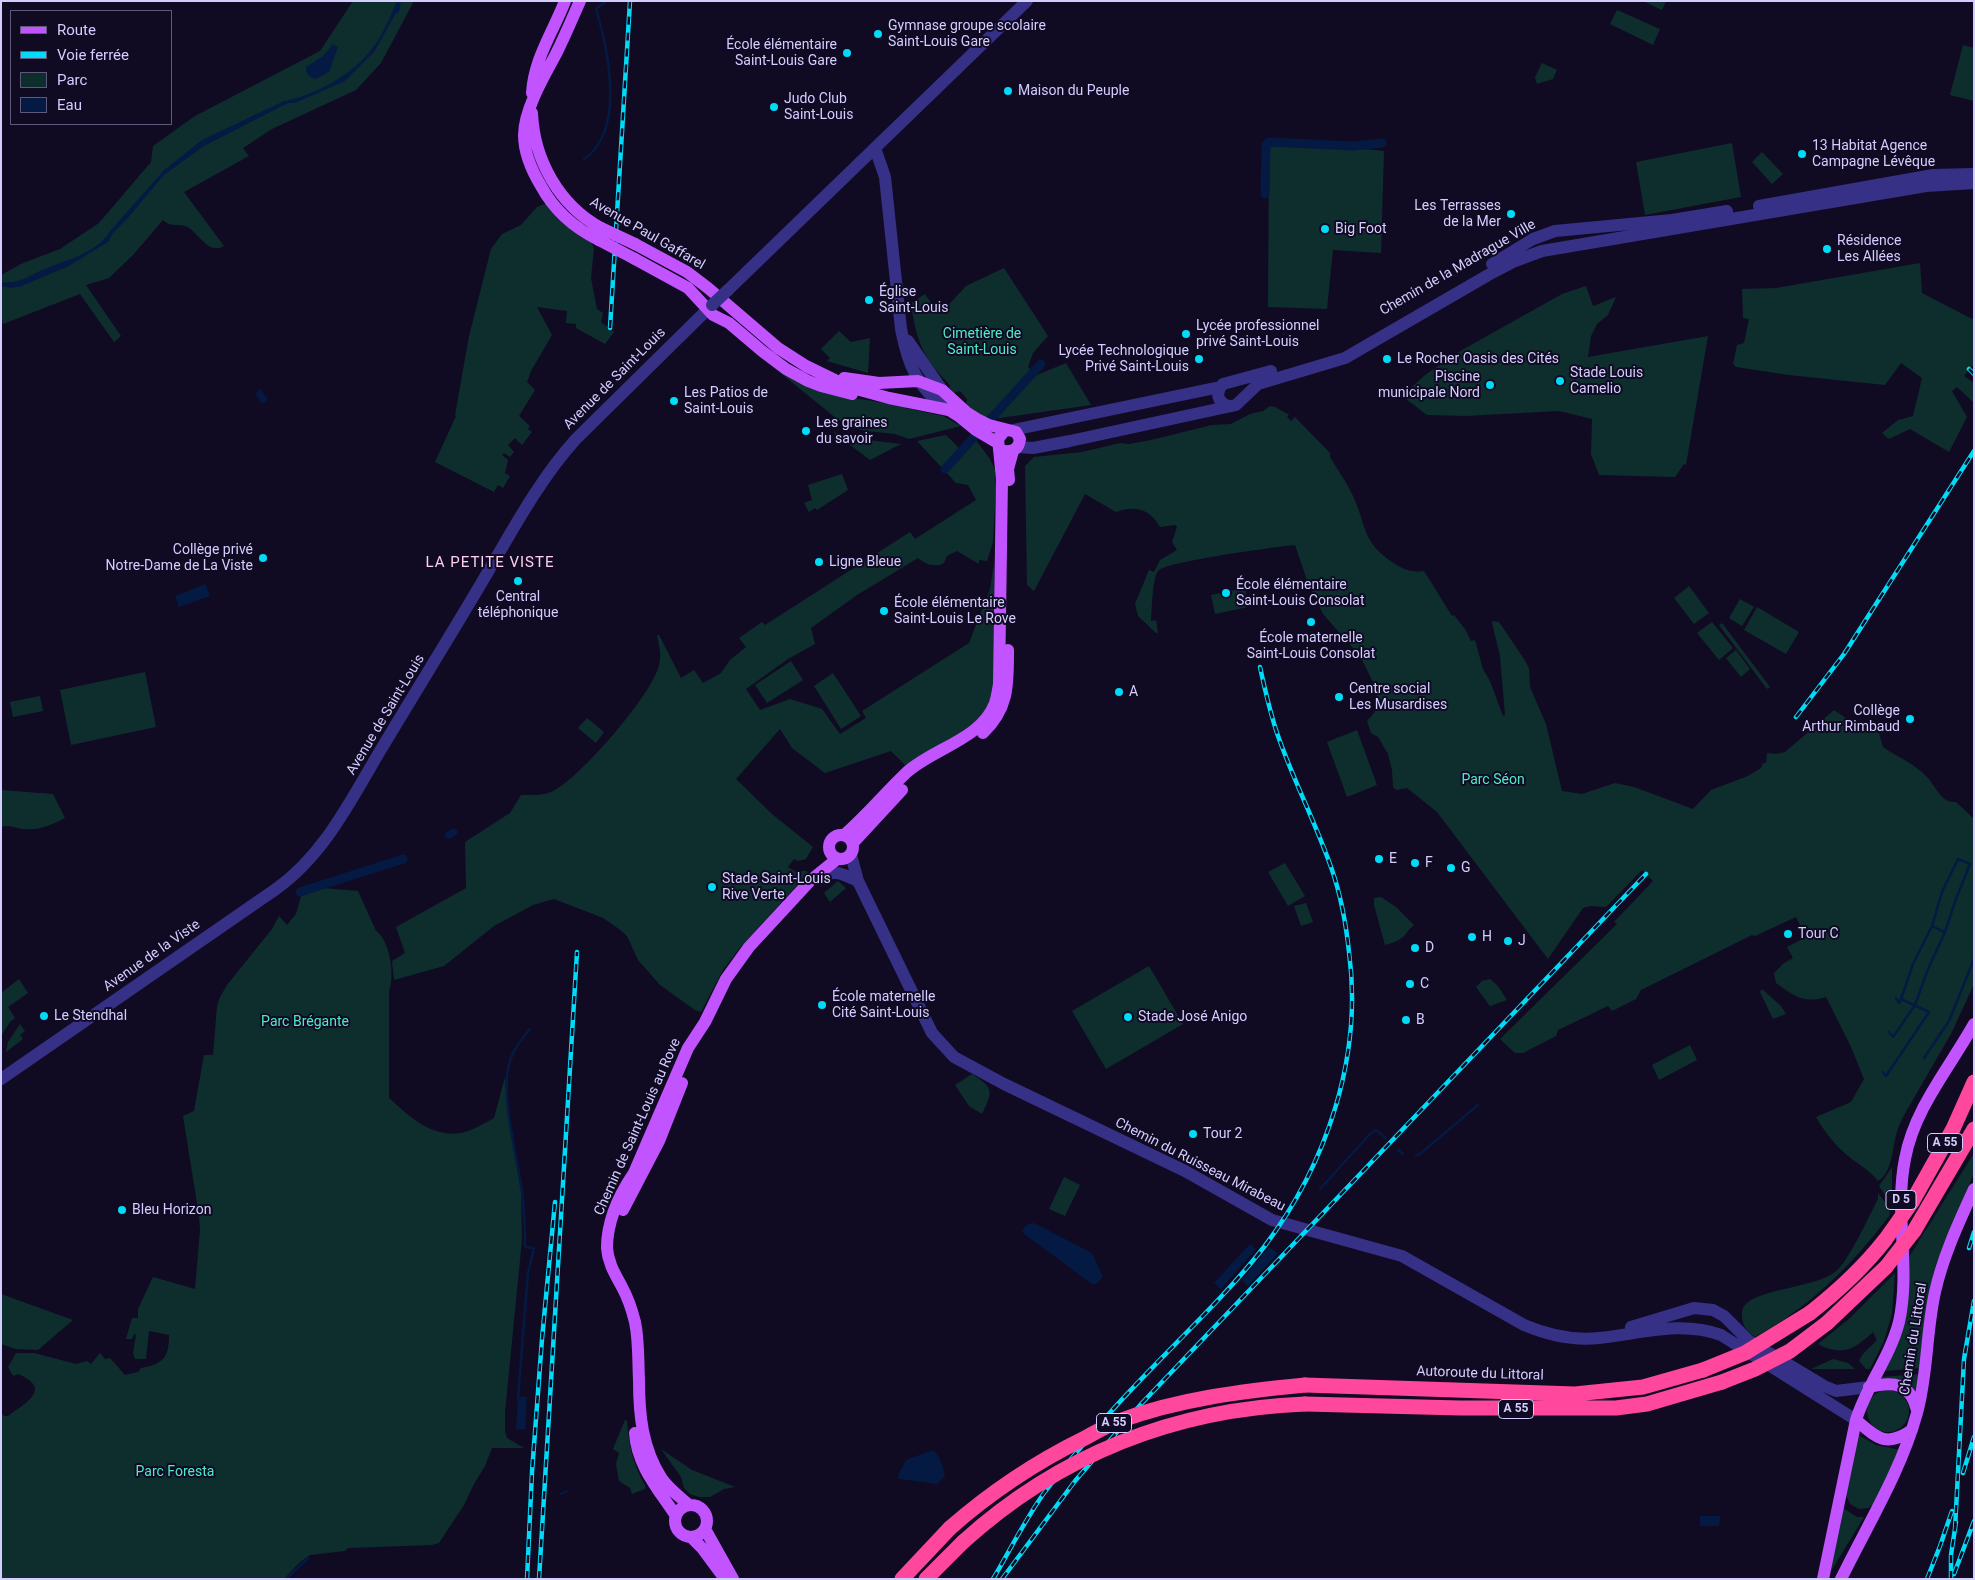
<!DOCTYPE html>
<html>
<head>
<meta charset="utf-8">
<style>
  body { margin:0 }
  #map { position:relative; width:1975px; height:1580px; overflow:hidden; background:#100b23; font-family:Roboto,sans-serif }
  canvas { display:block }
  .frame { position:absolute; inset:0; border:2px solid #d4cdff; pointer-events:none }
  .legend { position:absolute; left:10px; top:10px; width:162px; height:115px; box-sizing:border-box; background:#100b23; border:1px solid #5e597b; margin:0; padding:6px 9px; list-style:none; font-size:15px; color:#d4cdff }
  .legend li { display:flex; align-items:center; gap:10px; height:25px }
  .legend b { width:25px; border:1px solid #5e597b }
</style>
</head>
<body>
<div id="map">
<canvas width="1975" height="1580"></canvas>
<div class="frame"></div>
<ul class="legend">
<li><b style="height:6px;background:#c254ff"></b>Route</li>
<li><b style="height:6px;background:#00dbf8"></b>Voie ferrée</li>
<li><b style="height:14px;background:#0e2e2d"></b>Parc</li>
<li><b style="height:14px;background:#041a43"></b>Eau</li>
</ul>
</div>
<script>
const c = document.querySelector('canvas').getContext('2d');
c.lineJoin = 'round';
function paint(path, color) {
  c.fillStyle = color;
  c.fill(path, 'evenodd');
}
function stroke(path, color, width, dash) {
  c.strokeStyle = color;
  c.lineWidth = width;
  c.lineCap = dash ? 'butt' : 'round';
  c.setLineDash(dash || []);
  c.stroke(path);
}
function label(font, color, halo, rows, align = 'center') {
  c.font = font + ' Roboto,sans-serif';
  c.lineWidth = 4;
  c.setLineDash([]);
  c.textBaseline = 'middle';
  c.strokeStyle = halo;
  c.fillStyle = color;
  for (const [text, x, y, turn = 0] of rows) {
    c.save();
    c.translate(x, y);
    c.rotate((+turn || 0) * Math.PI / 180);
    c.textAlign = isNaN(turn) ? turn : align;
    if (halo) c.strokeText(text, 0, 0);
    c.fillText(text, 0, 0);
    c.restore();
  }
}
paint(new Path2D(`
  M353,1h61l-33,62 -25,27 -84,39 -29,19 6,8 -65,36 40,54c-17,10 -26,-16 -39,-20 -10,-3 -13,2 -22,-6l-30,35 -24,23 -23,7 35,51 -7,6 -34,-48 -77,30 -2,-9v-40l22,-12 37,-14 39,-26 52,-61 2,-16 42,-30 125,-65z
  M1643,1h23l-4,9z
  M1617,10l43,19 -7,16 -43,-21z
  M1963,45l11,3v53l-24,-6z
  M1542,63l15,7 -4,9 -16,5 -2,-7z
  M1269,143l40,1 75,7 -3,102 -48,-3 -6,59 -59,-2z
  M1732,143l9,54 -96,18 -9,-53z
  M1762,152l21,22 -11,10 -20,-22z
  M547,203l43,37 4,8 -3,30 6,31 6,4 -2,9 13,10 -9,12 -29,-16v-4l-10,-1 1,-12 -30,-4 15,28 -21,36 -4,11 8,8 -16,26 11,10 -2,3 4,3 -10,13 -7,-7 -7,7 6,7 -4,5 -6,-4 -2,2 6,5 -3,13 5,3 -7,12 -5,-3 -4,7 -59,-30 21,-46 -1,-1 14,-79 22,-87 11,-15 19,-9 16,-18z
  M1920,263l2,30 52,27v44l-10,12 10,7v20l-17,-16 -5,4 15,26 -18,35 -39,-23 -21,10 -7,-6 16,-13 15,-4 9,-38 -21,-15 -16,22 -96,-10 -53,-8 -3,-3 4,-19 7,-2 5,-24 -6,-1 -1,-29 34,-1z
  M1004,268l44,68 -15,17 -5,14 9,8 29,-12 25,42 -105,15 -20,-15 1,-6 -7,-8 -6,2 -5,-6 1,-2c-27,-27 -34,-44 -39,-82l14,-9 8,12 9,6 24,-26z
  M1586,286l7,20 23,-9 -8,18 -11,9 -6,12 -3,21 120,-21 -22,129 -2,-1 -9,13 -76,-2 -8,-21 1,-35 -33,-8 -93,5 -39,-1 -25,-19 23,-21 37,-25 100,-56z
  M839,331l12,11 19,-4 -2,35 -41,-12 3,-3 -9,-9z
  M772,366l57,28 76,12v2l38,8 18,10 -52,13 -14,-5 -29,-3 -12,-3 -17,-9z
  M1270,406l5,1 14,8 -2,2 4,4 4,-4 35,36v4c7,12 16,24 22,37 15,30 8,46 40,68 11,7 18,11 32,9l28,45 2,-1 11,14 6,12 4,-1 8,29 7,12 13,35 2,-1 -5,-59 -8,-33 1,-2 6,1 25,37 5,9 1,19 16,37 16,67 20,3 33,-11 19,4 59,22 18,-19 37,-14 13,-8 2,-5h3l1,-10 9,1 9,-2 49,-42 25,17 20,6 4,14c16,11 31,16 45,31 8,10 14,25 28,24l18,17v165l-22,48 -49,85c-2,5 -5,10 -6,15 -5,15 -4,40 -19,49 -9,-12 -21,-17 -31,-26 -13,-11 -23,-24 -31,-38l35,-15 13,-23 -13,-32 -25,-50c-22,7 -32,-1 -50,-14l-2,-10 10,-10 9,-5 -6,-11 19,-10 -10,-20 -41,19 -3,-1 -111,55 -5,9 -24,12 -4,-5 -50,24 -2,6 -33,17h-8l-15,-14 117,-115 -3,-2 39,-41 -11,-11 -36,37 -16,-1 -7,2 -35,51 -111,-147 -30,-24 -11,2 -3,-3 -1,-17 -4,-16 -10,-17 -7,-4 -4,-12 7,-8 5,-12 -5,-12 1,-3 -15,-30 -37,-42 -15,-31 -13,-38c-19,2 -128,16 -137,26 -6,8 -6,39 -7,50l5,-1 2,13h-2l-18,-17 -3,-12 14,-34 5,2 6,-12 17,-10 -5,-8 5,-15 -2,-2 -15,2c-11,-20 -27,-21 -44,-15l-31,-18 -51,97 -7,-6 -2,-119 9,-9 48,-5 38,-9 9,1 22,-4 61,-15 19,-1 19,-10 13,-3z
  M833,432l28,8h7l33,4 -31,16z
  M946,435l17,17 12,-13 15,20 5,11 1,18 -3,54 -6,19 -8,-1v4l-22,-13 -10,5 -3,7c-9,5 -19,1 -26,-5l-61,37 -46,33 4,16 -27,15 -42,30 14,21 30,-11 32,10 18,25 26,-16 -4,-7 107,-68 21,-54 4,-26v122c-2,9 -4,18 -8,26 -12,20 -59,43 -80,55l-15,-15 -66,22 -33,-25 -12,-19 -44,50 36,35 41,33 -7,12 -8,2 -4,-2 -6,8 7,4h11l2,2 -69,76 -16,21 -22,42 -6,-2 -35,-25 -22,-25 -11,-24 -8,-7 -16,-11 -49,-19 -21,6 -39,21 -50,40 -50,14 -2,-19 13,-8 -9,-26 70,-39 -1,-46 45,-29 11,-18c11,0 24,1 34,-5 27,-15 97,-95 104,-125 3,-11 0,-19 -2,-30h2l22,43 13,-8 9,13 18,-10 9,-13 16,-13 -7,-9 23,-16 3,3 145,-93 5,7 61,-39 -8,-15 -12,-2 -39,-42z
  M842,474l6,16 -31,20 -2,-2 -6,4 -5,-9 8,-3 -4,-15z
  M1689,586l20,27 -15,11 -20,-26z
  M1245,588l3,19 -33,7 -4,-19z
  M1740,599l14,8 -12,19 -13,-8z
  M1757,607l42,25 -13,22 -42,-24z
  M1712,622l21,26 -14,12 -22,-27z
  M1722,623l48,64 -3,2 -48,-64z
  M1736,650l14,19 -9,8 -15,-19z
  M791,661l12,19 -36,23 -12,-18z
  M145,672l11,55 -85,18 -11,-55z
  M833,673l28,43 -20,13 -27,-43z
  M40,696l3,15 -30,6 -3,-15z
  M587,718l17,14 -8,11 -18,-15z
  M1357,730l20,55 -30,12 -20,-55z
  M1,790l52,4 12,24c-15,8 -30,14 -48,10 -7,-2 -8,-3 -16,-1z
  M1285,863l20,33 -17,10 -20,-34z
  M838,881l8,7 -16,14 -6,-9z
  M324,888l34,3 18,40c14,9 19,45 13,60v107c21,19 45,42 76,34 10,-3 20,-9 29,-14l11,-41 4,44 12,70 1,49 -17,172v19l2,7 17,10h-32l-7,18 -11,18 -10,21 -25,38 -7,2 -84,3 -3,3 -35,4 -10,7 -16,17h-283v-166l3,3h4c16,-12 46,-27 10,-42l-5,2 -5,-9 8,-14h18l42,11 11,-3 4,3 9,-11 5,6 5,-1 15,17 13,-3 3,-4c22,-4 28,-10 28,-33l-20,-4 -3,28h-11l-2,-6 3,-18 -2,-1 -2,5h-6l6,-21h6v-9l15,-32 42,12 5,-59 -1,-14 -16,-100 11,-5 10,-56h9l4,-49 3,-9 7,-12 45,-56 7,-13 8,9 9,-11 6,-21z
  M1381,897l15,10 18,18c-5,4 -6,6 -9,10 -5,6 -13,8 -20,10l-11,-40v-7z
  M1306,903l7,19 -12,4 -7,-20z
  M1149,966l34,58 -77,45 -34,-58z
  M19,979l9,14 -20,14 7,11 -5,4 -9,14v-43z
  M1490,979l8,7 9,14 -17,6 -14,-19 6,-6z
  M1762,989l19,17 5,8 -13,5 -13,-27z
  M20,1024l5,7 -5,4 3,4 -17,13 2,-10z
  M1690,1045l7,15 -38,20 -7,-15z
  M972,1074c22,14 21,17 10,40l-13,-8 -14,-21z
  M1974,1153v20l-38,91 -8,33 -8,71 -35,3 24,-114z
  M1892,1167v38l-13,-19z
  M1064,1177l16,8 -15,31 -16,-7z
  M1878,1193l10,13 2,9c-38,50 -80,92 -135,122 -8,-6 -13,-11 -13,-22 0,-4 0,-7 3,-10 13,-16 72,-18 90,-33 13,-9 34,-56 43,-73z
  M1895,1273l-3,41 -8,27 -14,28h-4l-7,-8 3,-6 15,-15 -4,-8c-18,17 -31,25 -55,12l32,-26z
  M1,1294l72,26 -35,30 -22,-1 -15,-5z
  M1833,1359l15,4 7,6h-44z
  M1920,1374l-5,17 -19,-12h-16l1,-2z
  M1867 1411a21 21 0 1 1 42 0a21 21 0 1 1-42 0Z
  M625,1420l2,1c2,26 6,43 19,66l-1,2 -13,5 -2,-6 -11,-7 -3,-17 3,-11 -6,-4z
  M1858,1435l18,10 24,5 -27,55 -5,3 -9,1 -9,-5 -4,-9z
  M661,1449l31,21 43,17 -11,2 -14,8h-11l-9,-3 -6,-6 -3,-11z
  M1843,1508l14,9h7l-33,54 -1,-1z`), '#0e2e2d');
paint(new Path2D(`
  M397,1h4l-2,11 -3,1 -22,39 -29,29 -50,22h-7l-84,43 -40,29 -37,44 -14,14 -5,9 -39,24 -47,20 -11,2 -10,-2v-4c15,2 25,-4 37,-10 25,-12 58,-17 73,-42l53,-60 38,-30 82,-39c33,-6 71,-28 90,-55 10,-13 16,-30 23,-45z
  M333,44l5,3 -9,25 -13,7c-7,-1 -10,-5 -10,-12l17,-11z
  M260,389l8,11 -6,4 -7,-10z
  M205,584l5,12 -31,11 -4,-11z
  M453,828l5,3 -1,3 -8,5 -4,-2v-4z
  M1034,1223l58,30 11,24 -7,7h-4l-68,-50 -2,-3 4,-6z
  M1250,1244l6,5 -35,40 -7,-6z
  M1269,1247l9,6 -30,33 -6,-6z
  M518,1397h9l-2,32h-9z
  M933,1450c7,5 10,17 12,26l-8,8 -38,-5 -1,-4 8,-15z
  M1700,1516h20l-1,10h-19z`), '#041a43');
stroke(new Path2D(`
  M584,159c42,-28 24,-110 12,-150l10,-8
  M1932,926l12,6
  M1889,1032l4,5 22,-32 13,-36 17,-37 11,-33 14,-35 -12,-5 -16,33 -10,34 -19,38 -12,35 -2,4 -3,-5
  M1924,1058l25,-37 25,-62
  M1883,1072l3,4 43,-64 -28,-13
  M1398,1150l5,4
  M1416,1155l4,-1 58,-49
  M1320,1189l50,-55 6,-4 10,8
  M518,1398l10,-125 6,-25 -9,-1c0,-22 -1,-46 -5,-68 -5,-33 -20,-87 -10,-118 4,-13 12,-22 20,-32
  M561,1494l6,-3
  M286,1579l22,-21`), '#041a43', 2.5);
stroke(new Path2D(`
  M1265,194l1,-49 3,-3 84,4 29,-3
  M945,469l96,-105
  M300,892l103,-33`), '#041a43', 9);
stroke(new Path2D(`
  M875,148l10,29 16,152c7,36 16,59 47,81
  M1759,206l174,-31 41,-1
  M1492,264l41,-25 22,-8 117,-11 55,-9
  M728,290l299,-289
  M908,341l34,49
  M1229,406c-12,-3 -14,-14 -6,-22l48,-13
  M1013,430l207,-43
  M1018,447l15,1 37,-7 166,-36 22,-21 87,-26 145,-84 25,-13 27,-10 384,-65 48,-3
  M851,855l7,26 74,152 22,24 50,27 181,87 87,49 130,36 122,69c24,10 49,16 75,13 41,-4 81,-18 122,-3l135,85
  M816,878c18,-9 25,-5 42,3
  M1,1079l275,-190c48,-34 75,-89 104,-138 34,-57 69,-113 102,-169 29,-49 56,-101 94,-143l136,-134
  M1631,1327l63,-19 19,2 11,6 25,25 75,45 12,5 33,-4`), '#363187', 12);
stroke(new Path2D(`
  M580,1c-8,18 -15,35 -24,53 -12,22 -32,56 -32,81 0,18 8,36 17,51 13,24 33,42 58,54
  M532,93c2,-34 21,-61 33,-92
  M532,113c2,47 27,92 69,115
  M635,244l52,28 21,16 70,60 28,18 43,21 40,11 60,12 11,7 16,13 22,13
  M635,259l53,29 25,27 16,8 33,28 24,18 22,12 13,5 31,8
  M844,378l35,5 39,-2 24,9 24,22 11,7 12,6 27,7 4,7c-1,9 -6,13 -15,12
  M1009,480l-1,-11 5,-18
  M983,733c26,-25 25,-49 25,-83
  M829 847a12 12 0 1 1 24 0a12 12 0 1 1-24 0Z
  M844,835c22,-19 41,-42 62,-62 27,-25 75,-33 89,-70 2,-6 3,-13 4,-19l3,-205 -4,-40 7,-9
  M853,843l49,-53
  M623,1210l36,-69 23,-58
  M1869,1387c25,-6 41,-4 48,23
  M1856,1420c21,18 30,28 56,10
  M635,1433c2,33 24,57 41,83
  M689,1505c-9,-8 -20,-16 -27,-26 -20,-30 -23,-65 -23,-99 -1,-19 0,-39 -4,-58 -3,-12 -7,-24 -13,-35 -7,-13 -14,-24 -15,-39 0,-27 12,-53 27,-75l54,-125 17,-26 21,-43 23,-32 61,-66 27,-22
  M675 1521a16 16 0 1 1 32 0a16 16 0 1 1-32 0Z
  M705,1529l28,50
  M691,1537l11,11 23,31
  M1823,1579l33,-159c11,-35 34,-63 43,-98 12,-54 -5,-109 6,-163 9,-50 45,-92 69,-135
  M1841,1579c27,-55 60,-108 76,-166 11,-40 9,-81 18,-121 8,-36 24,-70 39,-103`), '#c254ff', 12);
stroke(new Path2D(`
  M1912,1202l41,-73 21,-47
  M1914,1231l60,-102
  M1810,1313c28,-22 53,-45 75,-73
  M1827,1323l59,-56
  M1305,1385l270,9 68,-7 60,-17
  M1305,1404l155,4h156l31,-4 75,-22
  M902,1579l48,-51
  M926,1579l37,-37`), '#ff489d', 15);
const rail = new Path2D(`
  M610,328l20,-327
  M1969,369l5,5
  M1796,717l48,-63 130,-203
  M1969,1248l5,-16
  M1963,1473l11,-36
  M1955,1529l9,-170 10,-58
  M1954,1574l20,-53
  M527,1579l5,-107 10,-133 13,-137
  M539,1579l38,-627
  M993,1579c17,-29 32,-59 51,-86 20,-26 42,-52 63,-77 50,-57 111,-110 157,-169 63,-83 99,-191 85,-295 -3,-28 -8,-56 -17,-82 -16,-47 -39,-90 -55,-137 -7,-21 -12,-43 -17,-66
  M1002,1579l73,-98 67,-78 504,-529
  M1927,1579l13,-33 12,-35
  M1951,1579v-24l5,-33`);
stroke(rail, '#00dbf8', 4.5);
stroke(rail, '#100b23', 2.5, [8]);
stroke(new Path2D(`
  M712,305l16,-15`), '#363187', 12);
stroke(new Path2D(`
  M601,228l34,16
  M599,240l36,19`), '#c254ff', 12);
stroke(new Path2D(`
  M1885,1240l27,-38
  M1886,1267l28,-36
  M1703,1370l42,-17 65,-40
  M1722,1382l33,-13 35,-18 37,-28
  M950,1528c41,-36 86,-66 135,-90 11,-6 23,-13 34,-17 59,-22 124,-30 186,-36
  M963,1542c96,-87 212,-133 342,-138`), '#ff489d', 15);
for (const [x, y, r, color] of [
  [878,34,5,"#00dbf8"],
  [847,53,5,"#00dbf8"],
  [1008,91,5,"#00dbf8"],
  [774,107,5,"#00dbf8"],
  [1802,154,5,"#00dbf8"],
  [1511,214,5,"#00dbf8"],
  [1325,229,5,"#00dbf8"],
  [1827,249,5,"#00dbf8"],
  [869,300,5,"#00dbf8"],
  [1186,334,5,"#00dbf8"],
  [1199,359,5,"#00dbf8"],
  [1387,359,5,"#00dbf8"],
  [1560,381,5,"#00dbf8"],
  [1490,385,5,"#00dbf8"],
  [674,401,5,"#00dbf8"],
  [806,431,5,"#00dbf8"],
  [263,558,5,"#00dbf8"],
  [819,562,5,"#00dbf8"],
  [518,581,5,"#00dbf8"],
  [1226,593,5,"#00dbf8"],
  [884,611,5,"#00dbf8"],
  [1311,622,5,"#00dbf8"],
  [1119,692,5,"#00dbf8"],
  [1339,697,5,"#00dbf8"],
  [1910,719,5,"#00dbf8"],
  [1379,859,5,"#00dbf8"],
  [1415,863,5,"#00dbf8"],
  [1451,868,5,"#00dbf8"],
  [712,887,5,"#00dbf8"],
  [1788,934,5,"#00dbf8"],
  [1472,937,5,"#00dbf8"],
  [1508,941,5,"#00dbf8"],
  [1415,948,5,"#00dbf8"],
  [1410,984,5,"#00dbf8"],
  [822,1005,5,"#00dbf8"],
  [44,1016,5,"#00dbf8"],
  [1128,1017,5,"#00dbf8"],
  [1406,1020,5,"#00dbf8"],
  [1193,1134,5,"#00dbf8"],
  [122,1210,5,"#00dbf8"]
]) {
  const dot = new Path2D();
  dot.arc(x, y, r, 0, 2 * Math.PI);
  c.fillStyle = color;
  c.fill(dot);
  stroke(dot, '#100b23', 2);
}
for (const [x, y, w] of [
  [1945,1143,35],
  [1901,1200,30],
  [1516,1409,35],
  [1114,1423,35]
]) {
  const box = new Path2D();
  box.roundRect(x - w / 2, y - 9.5, w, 19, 4);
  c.fillStyle = '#100b23';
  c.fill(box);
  stroke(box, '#d4cdff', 1);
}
label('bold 12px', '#d4cdff', null, [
  ["A 55",1945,1143],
  ["D 5",1901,1200],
  ["A 55",1516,1409],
  ["A 55",1114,1423]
]);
label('14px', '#d4cdff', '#100b23', [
  ["Gymnase groupe scolaire",888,26],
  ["Saint-Louis Gare",888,42],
  ["École élémentaire",837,45,"right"],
  ["Saint-Louis Gare",837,61,"right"],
  ["Maison du Peuple",1018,91],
  ["Judo Club",784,99],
  ["Saint-Louis",784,115],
  ["13 Habitat Agence",1812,146],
  ["Campagne Lévêque",1812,162],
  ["Les Terrasses",1501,206,"right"],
  ["de la Mer",1501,222,"right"],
  ["Big Foot",1335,229],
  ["Résidence",1837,241],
  ["Les Allées",1837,257],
  ["Église",879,292],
  ["Saint-Louis",879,308],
  ["Lycée professionnel",1196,326],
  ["privé Saint-Louis",1196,342],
  ["Lycée Technologique",1189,351,"right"],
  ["Privé Saint-Louis",1189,367,"right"],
  ["Le Rocher Oasis des Cités",1397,359],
  ["Stade Louis",1570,373],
  ["Camelio",1570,389],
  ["Piscine",1480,377,"right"],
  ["municipale Nord",1480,393,"right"],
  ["Les Patios de",684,393],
  ["Saint-Louis",684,409],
  ["Les graines",816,423],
  ["du savoir",816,439],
  ["Collège privé",253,550,"right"],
  ["Notre-Dame de La Viste",253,566,"right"],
  ["Ligne Bleue",829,562],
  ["École élémentaire",1236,585],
  ["Saint-Louis Consolat",1236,601],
  ["Central",518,597,"center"],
  ["téléphonique",518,613,"center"],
  ["École élémentaire",894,603],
  ["Saint-Louis Le Rove",894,619],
  ["École maternelle",1311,638,"center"],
  ["Saint-Louis Consolat",1311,654,"center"],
  ["Centre social",1349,689],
  ["Les Musardises",1349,705],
  ["A",1129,692],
  ["Collège",1900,711,"right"],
  ["Arthur Rimbaud",1900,727,"right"],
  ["E",1389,859],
  ["F",1425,863],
  ["G",1461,868],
  ["Stade Saint-Louis",722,879],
  ["Rive Verte",722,895],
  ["Tour C",1798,934],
  ["H",1482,937],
  ["J",1518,941],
  ["D",1425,948],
  ["C",1420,984],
  ["École maternelle",832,997],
  ["Cité Saint-Louis",832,1013],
  ["Le Stendhal",54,1016],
  ["Stade José Anigo",1138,1017],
  ["B",1416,1020],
  ["Tour 2",1203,1134],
  ["Bleu Horizon",132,1210]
], 'left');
label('14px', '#d4cdff', '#100b23', [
  ["Avenue Paul Gaffarel",647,234,30],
  ["Chemin de la Madrague Ville",1458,268,-30],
  ["Avenue de Saint-Louis",615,379,-45],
  ["Avenue de Saint-Louis",386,715,-59],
  ["Avenue de la Viste",152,956,-35],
  ["Chemin de Saint-Louis au Rove",638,1127,-66],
  ["Chemin du Ruisseau Mirabeau",1200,1165,27],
  ["Chemin du Littoral",1914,1339,-81],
  ["Autoroute du Littoral",1480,1374,2]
]);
label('14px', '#4decc7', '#100b23', [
  ["Cimetière de",982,334],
  ["Saint-Louis",982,350],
  ["Parc Séon",1493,780],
  ["Parc Brégante",305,1022],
  ["Parc Foresta",175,1472]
]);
c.letterSpacing = '1px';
label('15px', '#ffcfed', '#100b23', [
  ["LA PETITE VISTE",490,563]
]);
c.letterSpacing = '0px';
</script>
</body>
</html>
